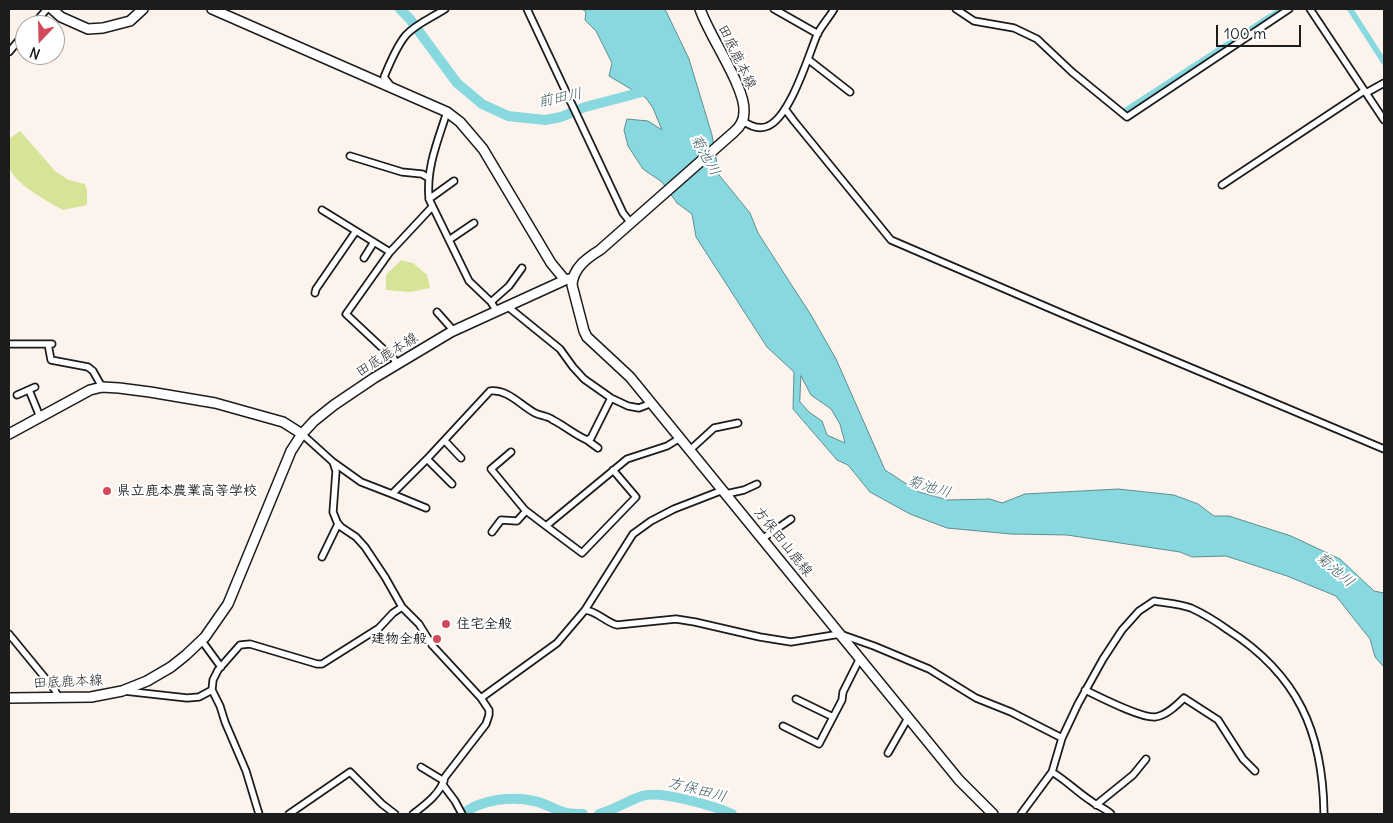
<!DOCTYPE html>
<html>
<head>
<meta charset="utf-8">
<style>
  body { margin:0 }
  #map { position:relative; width:1393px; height:823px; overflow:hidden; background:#fdf3ed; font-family:Delius,sans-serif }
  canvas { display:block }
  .frame { position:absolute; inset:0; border:10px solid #1c1c1c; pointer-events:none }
  .north { position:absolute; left:15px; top:15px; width:50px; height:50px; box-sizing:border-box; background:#fff; border:1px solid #a4a4a4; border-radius:50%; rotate:201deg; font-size:14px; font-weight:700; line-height:20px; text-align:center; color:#1c1c1c }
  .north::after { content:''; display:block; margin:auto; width:18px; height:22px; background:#d1495b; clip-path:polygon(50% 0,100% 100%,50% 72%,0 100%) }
  .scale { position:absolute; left:1216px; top:25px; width:85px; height:22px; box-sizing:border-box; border:2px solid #1c1c1c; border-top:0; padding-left:6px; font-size:15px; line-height:18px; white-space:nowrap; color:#1c1c1c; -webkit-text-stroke:4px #fff; paint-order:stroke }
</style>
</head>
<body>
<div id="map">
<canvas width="1393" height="823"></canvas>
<div class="frame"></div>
<div class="north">N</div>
<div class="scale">100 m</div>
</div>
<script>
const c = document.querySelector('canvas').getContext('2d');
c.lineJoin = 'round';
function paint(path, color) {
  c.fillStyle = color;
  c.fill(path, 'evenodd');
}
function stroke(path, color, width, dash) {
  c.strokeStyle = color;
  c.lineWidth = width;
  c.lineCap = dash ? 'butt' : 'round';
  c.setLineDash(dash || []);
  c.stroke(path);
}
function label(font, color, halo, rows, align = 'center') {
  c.font = font + ' Delius,"Klee One",sans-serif';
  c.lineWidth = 4;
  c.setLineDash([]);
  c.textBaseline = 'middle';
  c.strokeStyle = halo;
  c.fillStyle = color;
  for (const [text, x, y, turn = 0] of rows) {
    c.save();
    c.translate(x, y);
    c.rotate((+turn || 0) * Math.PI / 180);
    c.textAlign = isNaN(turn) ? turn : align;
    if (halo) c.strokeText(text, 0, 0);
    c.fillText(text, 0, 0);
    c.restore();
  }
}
paint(new Path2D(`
  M20,131l36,41 13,8 16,4 2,7v14l-24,5c-15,-9 -48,-25 -54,-43 -2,-8 0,-19 0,-28z
  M401,260l12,3 14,12 3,13 -20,4 -24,-2v-15z`), '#d5e497');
const water = new Path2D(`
  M582,9h83l24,50 23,76 7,40 31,38 8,20 53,82 25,44 49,111 34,22 29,8 42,-1 12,4 23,-9 93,-5 56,6 24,9 16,12h15l62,20 49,23 34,32 10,2v74l-9,-10 -5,-18 -34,-43 -49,-20 -61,-20 -34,1 -12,-5 -113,-17 -56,-1 -64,-6 -37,-14 -40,-22 -22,-27 -11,-5 -44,-51 1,-37 -27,-25 -71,-110 -4,-23 -15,-11 -15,-21 -19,-13 -15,-23 -4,-16 3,-11 21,2 14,9 -9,-22 -7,-10 -37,-22 3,-13 -16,-32 -11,-11 1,-8zM801,376l10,19 20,14 9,15 5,19 -18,-8 -5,-14 -13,-9 -9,-10z`);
paint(water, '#88d9df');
stroke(water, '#5d8d91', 1);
stroke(new Path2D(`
  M1350,9l34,53
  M1125,111l157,-102`), '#88d9df', 6);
stroke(new Path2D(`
  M400,9l9,9 48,65 25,21 26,12 37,4 16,-3 24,-10 65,-17
  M463,814c18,-15 49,-18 71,-13 12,2 22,10 33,12 5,1 11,1 16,1
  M599,814c15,-4 28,-13 43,-18 18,-6 72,10 90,18`), '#88d9df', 10);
const street = new Path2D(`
  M527,9l96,204 8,10
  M774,9l44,25
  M956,9l18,12 40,7 23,11 35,33 55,45 162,-108
  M1310,9l74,111
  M33,25l14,-16
  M9,52l16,-19
  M809,60l41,32
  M390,85l-6,-8c6,-14 12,-30 22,-42 10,-11 27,-18 39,-26
  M1366,93l18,-10
  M785,109l9,12 97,119 172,74 321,135
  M447,112c-9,28 -21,56 -18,87l40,82 22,21 5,8
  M743,121c7,5 16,9 25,5 22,-9 40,-69 49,-91 4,-9 12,-17 17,-26
  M350,156l52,16 20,2 7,4
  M1222,185l142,-94
  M429,199l25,-18
  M322,210l68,42
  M449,240l25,-17
  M364,258l10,-16
  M315,293l1,-4 40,-58
  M491,302l18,-16 13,-18
  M507,306l53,43 13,18 11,12 27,19 17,8 11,2 13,-5
  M437,312l16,18
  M9,344h43
  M48,344l3,16 37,7 5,4 9,16
  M397,364l-3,-5 -48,-45 44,-62 42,-45
  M29,390l11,27
  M17,395l18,-8
  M302,434l31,28 28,20 31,12 35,-35 63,-68c18,-2 30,14 45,22 6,3 13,3 18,7 12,6 22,15 34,20l4,-2 20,-40
  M587,440l11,8
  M445,441l16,17
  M690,450l24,-22 24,-5
  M511,452l-20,17 34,41 21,16 81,-67 40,-13 13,-8
  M427,459l25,25
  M333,462l3,9 -3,41 4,10 4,5 15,10 9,10 20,30 17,30 17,17 13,21 49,53 8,12v5l-3,9 -41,53c-4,16 -19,27 -32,37
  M392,494l34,14
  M726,494l18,-4 13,-6
  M546,526l36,27 54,-56 -23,-27
  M492,532l9,-12 16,1 9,-10
  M762,539l29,-20
  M322,557l16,-33
  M585,610l48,-76 18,-13 23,-12 49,-19
  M9,634l46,56 3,7
  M202,641l19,26
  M1085,690c15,7 55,28 70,27 11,-1 22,-12 29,-19l34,22 25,39 12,12
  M124,691l63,7 12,-1 13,-7
  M481,698l76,-55 28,-33c12,1 20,12 32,15l59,-6 19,3 65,15 31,5 49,-8 34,12 55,23 47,29 35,14 51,26
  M796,699l37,18
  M783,726l36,18 23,-44 1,-8 17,-34
  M888,753l20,-35
  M421,767l23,14
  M1052,772c15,9 25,20 39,29 6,5 14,7 20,13
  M443,785l12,16 7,13
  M1096,805l37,-30 13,-16
  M259,814l-13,-43 -21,-49 -5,-16 -8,-16 1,-10 5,-10 22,-25 10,-1 67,20h5l57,-36 14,-15 9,-6
  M289,814l61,-42 32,32 13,10
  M1021,814l31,-42 10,-34 16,-34 25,-45 19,-29 17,-19 15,-10c12,2 26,3 37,7 13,6 26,14 37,22 70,45 95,102 96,184`);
const secondary = new Path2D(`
  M52,9l9,8 27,12 15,-1 27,-7 13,-12
  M212,9l235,103 13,10 23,27 68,114 14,17
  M700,9c9,27 46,79 44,103 0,9 -4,15 -10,20l-134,118c-13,8 -27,18 -28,35l12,46 3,6 43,40 329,403 34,34
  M9,434l81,-44 12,-3 17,1 31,4 65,11 68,19 19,12
  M9,698l82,-1 31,-6 25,-10 24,-14 15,-12 19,-18 23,-33 63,-153 11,-17 12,-13 20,-16 40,-27 77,-46 114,-52 8,-2`);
stroke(street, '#1c1c1c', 9);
stroke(secondary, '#1c1c1c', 12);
stroke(street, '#fff', 5.5);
stroke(secondary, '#fff', 9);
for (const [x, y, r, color] of [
  [107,491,5,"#d1495b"],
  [446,624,5,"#d1495b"],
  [437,639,5,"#d1495b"]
]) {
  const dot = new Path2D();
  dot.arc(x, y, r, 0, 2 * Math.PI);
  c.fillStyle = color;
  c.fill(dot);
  stroke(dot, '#fff', 2);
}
label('14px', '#1c1c1c', '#fff', [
  ["田底鹿本線",737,57,64],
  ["田底鹿本線",387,355,-32],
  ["方保田山鹿線",783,542,51],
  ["田底鹿本線",68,682,-3]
]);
label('bold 14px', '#1c1c1c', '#fff', [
  ["県立鹿本農業高等学校",117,491],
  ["住宅全般",456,624],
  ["建物全般",427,639,"right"]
], 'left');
label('italic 15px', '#425e60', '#fff', [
  ["前田川",560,98,-12],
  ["菊池川",705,155,61],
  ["菊池川",929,487,17],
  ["菊池川",1335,570,40],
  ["方保田川",697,790,15]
]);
</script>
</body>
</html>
